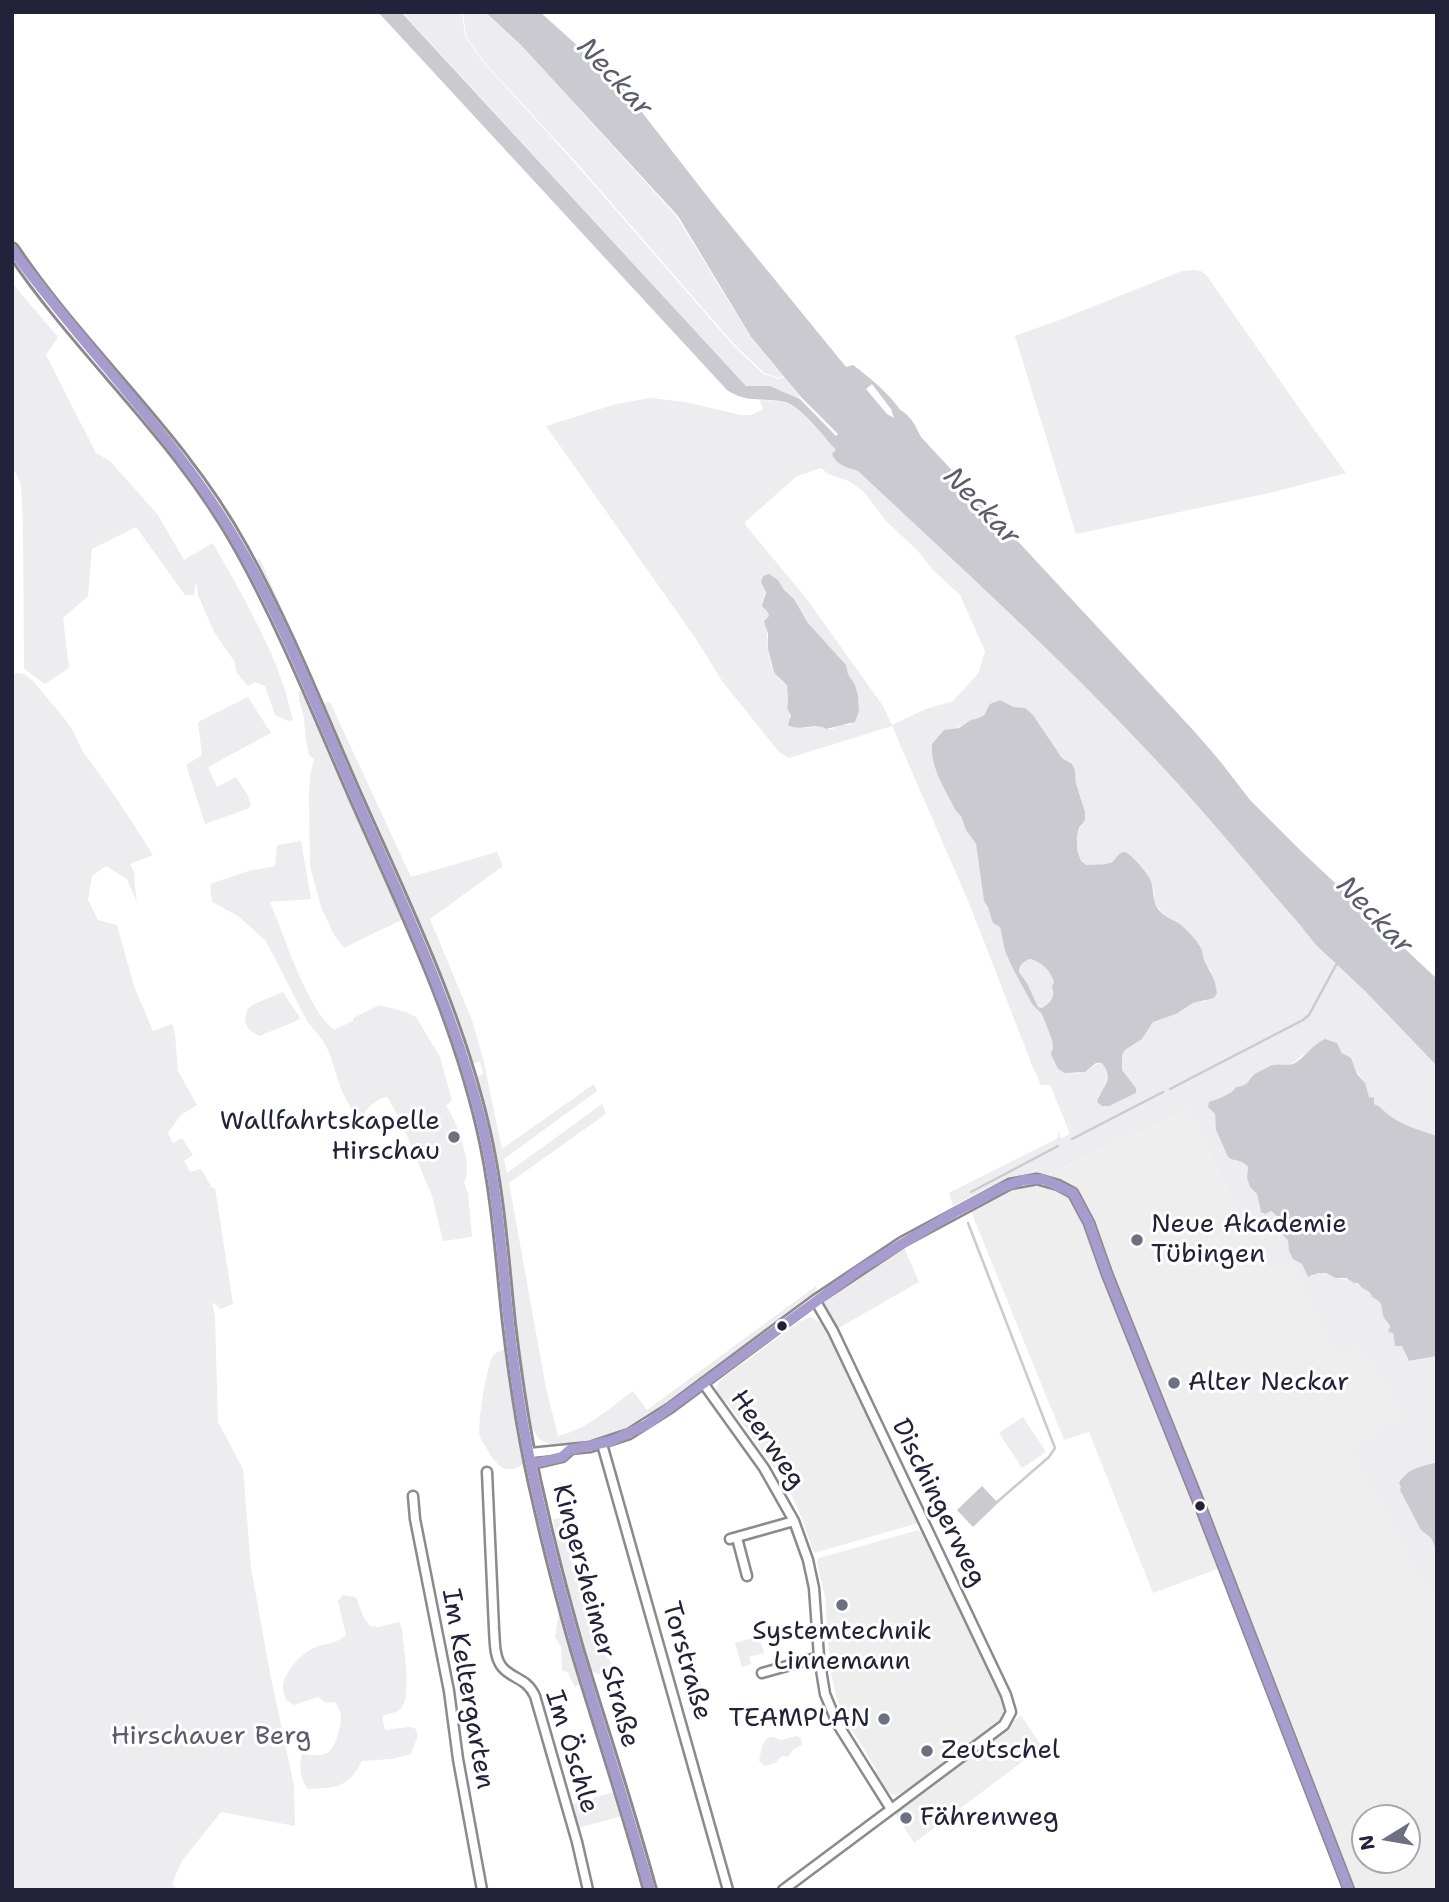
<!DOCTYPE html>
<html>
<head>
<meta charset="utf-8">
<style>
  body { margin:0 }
  #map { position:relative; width:1449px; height:1902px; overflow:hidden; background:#fff; font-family:"Shantell Sans",sans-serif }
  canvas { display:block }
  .frame { position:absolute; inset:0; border:14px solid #22223b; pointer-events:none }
  .north { position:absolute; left:1351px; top:1804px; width:70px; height:70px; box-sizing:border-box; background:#fff; border:2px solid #a7a7b1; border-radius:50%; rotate:259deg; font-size:19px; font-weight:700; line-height:28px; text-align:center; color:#22223b }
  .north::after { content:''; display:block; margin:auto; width:24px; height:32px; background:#6f6f80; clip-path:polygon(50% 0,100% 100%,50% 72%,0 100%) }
</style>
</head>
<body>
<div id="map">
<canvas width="1449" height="1902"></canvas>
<div class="frame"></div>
<div class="north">N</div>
</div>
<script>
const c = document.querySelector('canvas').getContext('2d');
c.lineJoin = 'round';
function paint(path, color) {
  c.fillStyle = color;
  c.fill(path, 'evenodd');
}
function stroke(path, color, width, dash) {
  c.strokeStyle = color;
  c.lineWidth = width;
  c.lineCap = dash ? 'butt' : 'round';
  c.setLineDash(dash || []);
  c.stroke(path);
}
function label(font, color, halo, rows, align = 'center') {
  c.font = font + ' "Shantell Sans",sans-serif';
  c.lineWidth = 6;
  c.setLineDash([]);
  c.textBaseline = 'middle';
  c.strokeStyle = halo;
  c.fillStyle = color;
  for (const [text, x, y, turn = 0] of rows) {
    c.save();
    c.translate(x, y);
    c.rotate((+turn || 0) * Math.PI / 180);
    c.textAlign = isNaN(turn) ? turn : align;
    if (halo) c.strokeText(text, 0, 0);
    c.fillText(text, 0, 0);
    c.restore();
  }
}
paint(new Path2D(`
  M1189,1110l74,158 29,-1 42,84 25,-1 25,36 15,34 21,158 17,25v287h-88l-126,-323 -70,26 -64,-161 -25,8 -96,-236 42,-19 28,-5zM1365,1818h42v42h-42z
  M810,1317l10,5 7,9 91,192 -104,30 -13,-37 -11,-24 -14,-22 -36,-50 -13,-18h-3l-6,-8 -2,-6 2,-5 5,-5 76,-56z
  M918,1530l4,2 78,164 4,17 -5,8 -6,6 -89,65 -8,3 -5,-1 -6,-5 -10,-17 1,-3 -30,-49 -10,-24 -6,-27 -5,-72 -8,-35 2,-4z
  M1021,1715l21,32 -128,96 -19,-30z`), '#eeeeef');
paint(new Path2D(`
  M402,12h60l3,24 18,26 91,100 158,182 31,30 16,5 5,-2 15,19v2l-29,-12h-24z
  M463,12h21l37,33 156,172 74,121 32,38 -4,2 -15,-5 -31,-30 -158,-182 -91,-99 -18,-26z
  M1193,270l8,1 6,5 106,152 33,45 -72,19 -198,42 -61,-198 47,-17 120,-48z
  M12,283l46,54 -12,18 50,98 14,8 48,54 26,45 29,-17c25,45 53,91 70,141 4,11 6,24 10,36l-5,1 -13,-6 -10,-29 -10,-4 -7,4 -12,-14 -1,-10 -21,-30 -16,-37 -2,-13 -2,13h-9l-49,-68 -44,22 -4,47 -25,22 6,50 -24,16 -21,-15 -1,-138 -2,-47 -9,-18z
  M650,398l35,4 56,13h10l12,-6 -3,-9c7,1 15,0 22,2 19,3 42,35 55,49l-3,8 11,8 13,4c101,95 204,188 298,289 50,53 96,110 144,165l16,20 49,46 72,75v72l-3,-3c-14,-5 -30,-9 -42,-18 -7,-4 -10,-10 -18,-13l-1,-6 -5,-1c-2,-22 -23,-35 -31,-54l-21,1c-4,7 -6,8 -13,11 -5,3 -7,8 -13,9 -13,4 -19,-1 -32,8 -11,8 -6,12 -22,15 -5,7 -18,11 -27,15v6l6,6 2,19 11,24 10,2 10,8 -1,11 3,9 7,7 4,18 4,2 5,-3 7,5 2,13 9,11 1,11 4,8 9,5 6,13c4,0 7,-3 11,-4 7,-1 11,4 17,5 11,2 19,0 26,10l5,1 15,15 2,14 9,15 2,11 7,2 6,14 3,1 26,-5v106l-10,3 -26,22 20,43 10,8 6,13v52l-17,-25 -70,-132 49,-26 -15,-34 -25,-36 -25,2 -42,-84h-29l-74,-158 -141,65c-38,-2 -63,15 -95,31l-4,-13 109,-55v-7l3,8 9,-5 -20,-49h-9l-9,-20 -63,-162 -77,-177 -103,32 -10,-6 -57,-71 -26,-42 -150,-213 70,-22zM821,468l7,6 21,7 15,11 22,29 31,29 16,20 27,25 25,56 -7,23 -25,27 -27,8 -34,16 -9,-19 -77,-108 -59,-71 -2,-5 52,-46zM773,577l5,3 6,10 10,9 14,24 38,42c5,27 23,31 4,60h-10l-7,4h-7l-6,-3 -14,2 -15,-9 -4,-14 1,-3 -1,-17c-4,-4 -10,-7 -13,-12 -8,-16 -5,-36 -9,-53l4,-4c-7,-19 -8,-21 4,-39zM1000,700l33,15 29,43 10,6 3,6 1,14 9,35c-10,15 -12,33 0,46 9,0 19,1 26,-3 7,-4 10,-6 18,-7l17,16 9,22 -1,7 3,7 12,13 12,5 19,20 6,20 5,5 -6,31 -12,2 -17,11 -23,8 -11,17 -17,11 -3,5v15l9,12 2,13 -5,1 -12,6 -18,-5c8,-11 13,-21 4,-34 -9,1 -10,6 -18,9 -8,3 -19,1 -26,-3l-6,-29 -10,-27 -10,-9 -21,-39 -6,-14 -5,-24 -5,-3 -11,-23 -8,-57 -10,-14 -5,-15 -5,-4c-12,-24 -22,-40 -24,-67 12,-11 31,-20 46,-25 3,-2 16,-15 22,-19z
  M260,559l64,144 6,-1 81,175 86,-25 6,14 -73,53 42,101 11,38 19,91 92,-65 3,7 -93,68 3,14 95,-69 4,10 -97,69 37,205 12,48c29,-7 52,-28 75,-45l14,19 169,-124 1,4 -98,75 -75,53 -23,12 -22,8 -26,5 -23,1 -11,-5 -7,-11 -12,-73 -28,-212 -16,-66 7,-3 -3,-12 -8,2 -25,-72 -193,-430z
  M16,673l8,1 9,7 31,37 8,11 10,21 35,49 36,56 -23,9 5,10 -1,4 3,25 -10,-24 -21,-13 -14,10 -4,24 10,20 19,5 17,61 19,45 19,-7 3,10 3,37 19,34 -16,10 -13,18 5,10 9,-5 11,17 -9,6 6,11 11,-3 11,19h3l18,116 -12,5 -9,-7 3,14 3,106 25,47 8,99 19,105 24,113 1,40 -74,-14 -40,50 -9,22 6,6h-166v-1216z
  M299,690l5,5 11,29h1l87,195 -59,29 -10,-13 -13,-28 -11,-41 -1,-71 1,-19 4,-17 -5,-4c-3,-12 -4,-24 -5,-36 -1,-10 -7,-19 -5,-29z
  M248,697l23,36 -63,34 9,20 19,-10 11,17 4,11 -4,4 -42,15 -19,-59 16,-10 -4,-33z
  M301,841l10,58 -41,3c14,33 37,107 64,128l19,-9v-3l26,-13 27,7 10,5 24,40 12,43 -6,6c11,15 28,62 18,77l4,10 4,44 -29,4 -11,-45 -31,-74 -13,-24 -3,-1c-10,4 -17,9 -22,19l-9,-1 -13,-26 -12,-37 -6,-11 -16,-20 -41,-80 -28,-25 -26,-14 -2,-18 39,-13 26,-5 2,-21z
  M1030,959c23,5 35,36 12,49l-4,-1 -11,-24 -8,-11c1,-7 5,-10 11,-13z
  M283,992l17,26 -6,4 -35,14 -10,-6 -4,-9 2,-11 5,-5z
  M902,1243l17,39 -84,48 -15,-32z
  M504,1349l19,115c-16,12 -26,2 -35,-13 -2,-4 -7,-10 -8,-14 -3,-12 7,-75 14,-83 1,-1 9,-4 10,-5z
  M1023,1417l23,35 -24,16 -23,-35z
  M560,1518l32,119 21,28 -3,8 -8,2 -9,-3 -6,-9 -7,-20 -2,-15 -15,-51 -10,-58z
  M343,1595l13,2 7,19 7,10 9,1 20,-5 3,7c1,16 10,67 0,78 -4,6 -14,7 -20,9l3,14 24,-3 6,1 3,8 -7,18 -20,5 -29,2c-14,27 -26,27 -54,28 -8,-10 -9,-24 -6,-35 25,4 31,0 37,-24 3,-11 3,-18 -4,-28l-9,1 -8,-6 -24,8 -8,-5c-1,-4 -3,-7 -3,-11 -1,-15 19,-37 33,-42 14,-5 17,-2 30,-12l-8,-34z
  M560,1603l20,72 1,9 -6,3 -8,-15 -5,-2 -1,-23 -6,-10z
  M759,1636l5,17 -15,4 2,7 -9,3 -7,-24z
  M797,1736l4,2 1,7 -9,5 -5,7 -6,-1 -7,7 -10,3 -6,-5 3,-15 5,-8 6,-1 8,3z
  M614,1792l8,24 -44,12 -6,-24z`), '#ededef');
paint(new Path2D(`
  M378,12h23l345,374h24l30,13 36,37 2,-2 -37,-37 -50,-60 -73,-121 -157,-171 -36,-33h55l80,72 94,121 132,162 7,-2c17,13 32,25 45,42 4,6 3,2 8,7 7,6 11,15 15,23l273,294 26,30 30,39 50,50 137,129v87l-72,-75 -49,-46 -16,-20c-48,-55 -94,-112 -144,-165 -94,-101 -197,-194 -298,-289 -10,-3 -22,-6 -26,-17l4,-4c-12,-13 -34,-43 -51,-48 -22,-5 -37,2 -58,-12zM872,384l19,25 3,9 -7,-4 -21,-25z
  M769,574l9,6 6,10 10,9 14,24 38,42 2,9 7,11 3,11 1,15 -4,11 -29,7c-12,-7 -25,3 -38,-4l3,-9 -4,-8 1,-6 -1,-17 -12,-11 -2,-5 -5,-20v-15l-4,-13 5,-5 -2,-5 -5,-5 4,-14 -5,-10 2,-6z
  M1000,700l14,7 11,1 8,7 29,43 10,6 3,6 1,14 9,28v8l-6,8 -2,9v13l4,11 5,4c8,-1 18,1 26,-3 4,-3 7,-10 12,-10 5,0 20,17 23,22 9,13 4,25 11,35 6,8 14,10 22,15 6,5 18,17 21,24 2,5 2,11 5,16 6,12 9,14 11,29l-3,5 -21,5 -17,11 -23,8 -11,17 -17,11 -3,5v15l14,18v5l-27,13h-7l-5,-4c5,-16 18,-21 5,-39h-6l-11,9 -20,1 -7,-4 -7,-15 2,-6 -1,-8 -10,-26 -10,-10 -21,-39 -6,-14 -5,-24 -7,-4 -5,-15 -4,-7 -8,-57 -10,-14 -5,-14 -5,-5c-10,-20 -26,-44 -24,-67l12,-14 15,-2 12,-8 8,-2 5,-3 6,-11zM1030,959c12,3 20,11 24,23l-2,5c4,10 -2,16 -10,21l-4,-1 -11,-24 -8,-11c0,-7 5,-11 11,-13z
  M1325,1039l12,4 5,10 9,5 6,16 8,9 4,14 5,1v6c8,3 11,9 18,13 12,9 28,13 42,18l3,3v218l-28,5 -7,-15h-7l-2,-13 -5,-1 2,-5c-1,-3 -4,-6 -6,-9 -4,-11 2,-14 -12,-21 -1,-5 -5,-7 -10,-9l-4,-5h-4l-8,-5h-11l-9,-5h-8l-10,4 -6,-13 -9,-5 -4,-8 -1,-11 -7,-7 -4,-17 -6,-5 -6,3 -4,-2 -4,-18 -7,-7 -3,-9 1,-11c-8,-9 -14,-5 -20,-10l-12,-27 -1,-16 -7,-7 1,-5c8,-3 23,-8 27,-15 16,-2 10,-8 22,-15 4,-2 11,-6 15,-7 7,-2 14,2 22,-2 11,-7 18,-19 30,-24z
  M1437,1462v89l-6,-13 -10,-8 -21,-40 1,-3 -2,-4c9,-15 22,-16 38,-21z
  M982,1486l16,17 -25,24 -16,-17z`), '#cacad0');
stroke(new Path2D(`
  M1170,1089l133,-69 6,-5 27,-50
  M1072,1139l91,-47
  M971,1192l87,-46
  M968,1223l87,225 -6,9 -52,45`), '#cacad0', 2.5);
const minor = new Path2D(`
  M703,1383l61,85 30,53 14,39 6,28 5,69 6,37 12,29 54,86
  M602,1444l126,446
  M530,1453l60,-6 39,-13 41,-26 145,-108 87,-58 108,-58 27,-5 21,6 15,8 16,30 18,51 94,234 148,382
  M532,1464l30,-7 8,-7
  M487,1472l7,157c1,12 0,28 8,38 11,13 24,10 33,29l42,146 11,48
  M413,1496l2,23 34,172 9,68 24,131
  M737,1538l10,38
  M730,1539l64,-18
  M762,1673l57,-16
  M783,1890l221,-165 7,-13 -5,-17 -173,-364 -18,-31`);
const secondary = new Path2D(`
  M12,249c71,106 167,186 229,299 44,79 77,163 113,245 48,109 102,218 129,335 15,64 19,130 26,196 7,59 16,119 30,177 11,50 24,99 38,148 24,80 51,160 73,241`);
stroke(minor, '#8a8a8f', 13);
stroke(secondary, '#8a8a8f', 16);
stroke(minor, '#fff', 8);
stroke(secondary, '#fff', 10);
stroke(new Path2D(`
  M12,249c73,102 167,190 229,300 45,78 77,162 113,244 48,110 101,218 129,335 15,64 19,131 26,196 6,53 14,107 26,160 12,55 26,110 42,165 24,80 50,160 73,241
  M532,1464l30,-7 8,-7 41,-9 35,-16 216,-157 93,-56 46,-24 22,-8 20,-1 30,14 16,30 18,51 94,234 148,382`), '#a69ccd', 10);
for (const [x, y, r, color] of [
  [454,1137,7,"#6f6f80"],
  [1137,1240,7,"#6f6f80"],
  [782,1326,6,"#22223b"],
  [1174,1383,7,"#6f6f80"],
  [1200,1506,6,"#22223b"],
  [842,1605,7,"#6f6f80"],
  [884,1719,7,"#6f6f80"],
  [927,1751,7,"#6f6f80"],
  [906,1818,7,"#6f6f80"]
]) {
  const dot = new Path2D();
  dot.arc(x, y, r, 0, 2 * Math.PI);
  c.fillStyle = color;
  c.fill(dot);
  stroke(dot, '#fff', 2.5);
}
label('26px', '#22223b', '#fff', [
  ["Wallfahrtskapelle",440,1122,"right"],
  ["Hirschau",440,1152,"right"],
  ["Neue Akademie",1151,1225],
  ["Tübingen",1151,1255],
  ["Alter Neckar",1188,1383],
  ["Systemtechnik",842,1632,"center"],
  ["Linnemann",842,1662,"center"],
  ["TEAMPLAN",870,1719,"right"],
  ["Zeutschel",941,1751],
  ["Fährenweg",920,1818]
], 'left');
label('26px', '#22223b', '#fff', [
  ["Heerweg",767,1440,56],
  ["Dischingerweg",938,1503,64],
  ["Kingersheimer Straße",595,1616,75],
  ["Torstraße",686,1661,74],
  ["Im Keltergarten",467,1689,80],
  ["Im Öschle",571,1752,73]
]);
label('26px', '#5b5b6d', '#fff', [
  ["Hirschauer Berg",211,1737]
]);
label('italic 28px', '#5c5c6f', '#fff', [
  ["Neckar",614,78,47],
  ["Neckar",981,507,46],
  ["Neckar",1374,916,46]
]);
</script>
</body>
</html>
